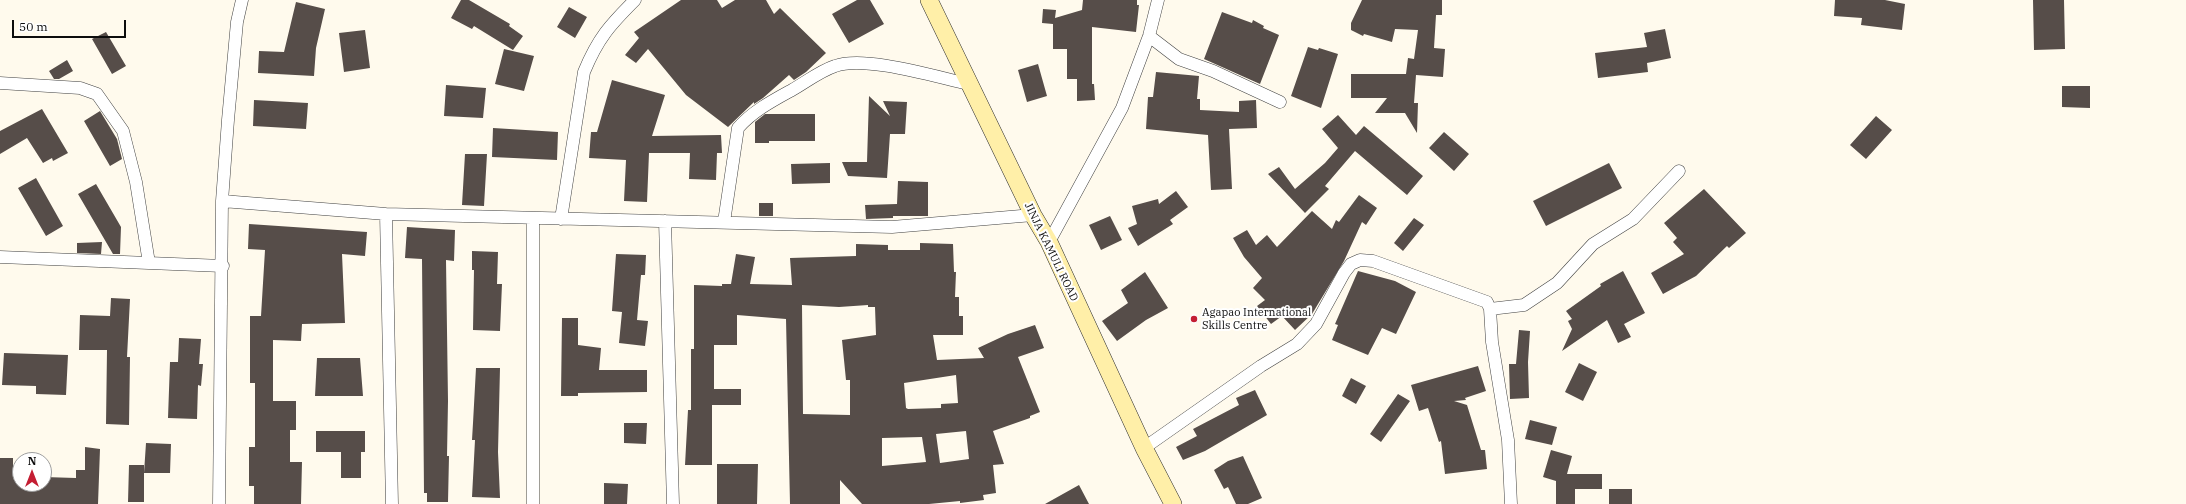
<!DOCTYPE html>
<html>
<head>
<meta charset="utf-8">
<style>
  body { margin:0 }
  #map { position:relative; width:2186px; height:504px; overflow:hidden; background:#fffaed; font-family:"IBM Plex Serif",serif }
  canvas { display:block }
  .north { position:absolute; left:12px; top:452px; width:40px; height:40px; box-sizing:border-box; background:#fff; border:1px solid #9e9e9e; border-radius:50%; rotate:0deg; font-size:11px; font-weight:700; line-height:16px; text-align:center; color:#0d0d0d }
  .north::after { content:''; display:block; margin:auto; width:14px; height:18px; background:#c41e33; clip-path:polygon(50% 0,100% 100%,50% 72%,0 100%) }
  .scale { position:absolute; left:12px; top:20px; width:114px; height:18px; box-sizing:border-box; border:2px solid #0d0d0d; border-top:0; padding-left:5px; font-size:12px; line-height:14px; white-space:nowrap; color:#0d0d0d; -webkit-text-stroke:3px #fff; paint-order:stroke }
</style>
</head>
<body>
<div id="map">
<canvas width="2186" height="504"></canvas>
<div class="north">N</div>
<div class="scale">50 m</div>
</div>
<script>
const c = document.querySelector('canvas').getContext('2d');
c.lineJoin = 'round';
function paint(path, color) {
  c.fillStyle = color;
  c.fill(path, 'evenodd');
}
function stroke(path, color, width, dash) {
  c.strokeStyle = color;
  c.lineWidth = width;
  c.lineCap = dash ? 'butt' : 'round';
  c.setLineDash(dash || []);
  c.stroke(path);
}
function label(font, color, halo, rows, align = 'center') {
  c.font = font + ' "IBM Plex Serif",serif';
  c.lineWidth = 4;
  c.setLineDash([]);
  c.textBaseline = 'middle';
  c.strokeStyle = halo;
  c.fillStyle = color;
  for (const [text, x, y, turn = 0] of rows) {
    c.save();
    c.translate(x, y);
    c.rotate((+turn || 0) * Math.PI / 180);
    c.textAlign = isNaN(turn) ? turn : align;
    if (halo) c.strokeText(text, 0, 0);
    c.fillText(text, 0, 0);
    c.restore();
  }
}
paint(new Path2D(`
  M461,0h8l41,24 -1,2 14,10 -10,14 -39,-24 -2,3 -21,-11z
  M681,0h36l5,8 13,-8h31l8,14 6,-6 46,45 -20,19 -12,8 -5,-5 -26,23 -9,6v-2l-26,25 -42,-32 -38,-46 -12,14 -11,-8 14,-17 -5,-6z
  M857,0h13l14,24 -35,19 -17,-29z
  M1083,0h54v5h2l-3,27 -44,-5v57h2l1,16 -18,1v-22h-10v-30h-14v-25l-11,-1 1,-14 13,1 -1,8 27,-8z
  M1362,0h80v15h-6l-2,33 11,1 -2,28 -27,-2 -2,28h4l-1,30 -12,-20h-30l12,-15h-36v-24h55l2,-16 6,1 4,-29 -23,-1 -3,13 -28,-8 -1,2 -12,-6v-7z
  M1835,0h50l20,4 -3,26 -41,-5 1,-7 -28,-2z
  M2033,0h31l1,49 -31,1z
  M296,2l29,7 -9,39 -2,28 -56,-3 1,-22 25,1z
  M569,7l18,10 -12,21 -18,-11z
  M1222,12l30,11 1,-3 11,6 -1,2 16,7 -19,49 -56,-25z
  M1665,29l6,29 -24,5 1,9 -50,6 -3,-25 52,-6 -3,-14z
  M365,30l5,38 -26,4 -5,-39z
  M106,32l20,34 -14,8 -20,-35z
  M1308,47l10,3 1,-2 19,6 -17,54 -30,-12z
  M504,49l30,7 -10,35 -29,-7z
  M67,60l6,11 -14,8h-5l-5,-8z
  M1038,64l9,32 -20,6 -9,-32z
  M1156,72l43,4 -2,23h3v11l39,2v-11l17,-1 1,28 -28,1 3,60 -21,1 -3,-55 -62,-6 2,-32h5z
  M612,80l53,15 -13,41 69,-1 1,18h-5l-1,27 -27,-1 1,-26h-41l-2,49 -23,-1 2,-41 -37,-2 2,-26h6z
  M446,85l40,3 -3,30 -39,-2z
  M2062,86h28v22l-28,-1z
  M869,96l21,20 -7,-15 24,1 -2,32h-15l-3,44 -39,-2 -6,-14h25z
  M254,100l54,3 -2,26 -53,-3z
  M42,109l26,44 -15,8 -1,-3 -9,5 -16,-25 -27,16v-23z
  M100,111l17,28 5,20 -12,7 -26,-45z
  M765,114h50v27h-46v2h-14v-21z
  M1338,115l18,20 8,-9 59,50 -16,19 -52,-44 -30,35 4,3 -24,24 -37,-39 11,-7 16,22 30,-26 13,-15 -16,-19z
  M1876,116l16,14 -26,29 -16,-14z
  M493,128l65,4 -1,28 -65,-3z
  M1444,132l25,22 -15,17 -25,-23z
  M465,154h22l-3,52 -22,-1z
  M830,163v20l-38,1 -1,-20z
  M1609,163l13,25 -76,38 -13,-25z
  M36,178l27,48 -17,10 -28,-48z
  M898,181l30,1v34h-35v2l-27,1 -1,-14 32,-1z
  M96,184l25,43 -1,27h-7l-35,-60z
  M1704,189l42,44 -17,15 -2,-2 -31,30 -33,18 -12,-21 33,-19 -11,-12 4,-4 -13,-15z
  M1176,191l12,16 -18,13 3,4 -35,22 -10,-18 9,-4 -5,-18 26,-7 1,5z
  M1359,195l18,13 -11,17 -4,-3 -18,39 -32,53 -17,16 -13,-14 -11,8 -14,-18 8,-6 -12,-12 9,-10 -18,-21 -11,-19 14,-8 9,15 11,-10 10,12 35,-36 20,18 4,-9 3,2z
  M759,203h14v13h-14z
  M1110,216l12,24 -21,10 -12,-25z
  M1414,218l10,7 -21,26 -9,-8z
  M249,224l118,8 -2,24 -23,-2 3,69 -43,1 -1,17 -28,-1v61h23v29h-6v32h12l-1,42h-47v-18h-5v-39h6v-64h-5v-67h11l4,-66 -17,-1z
  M407,227l48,3 -1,31 -8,-1 2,141 -1,55h2l-1,46h-21v-9h-3l-2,-234 -17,-1z
  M102,242l-1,12 -24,-1v-10z
  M920,243l33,1 1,28h2l-1,25h4v19h4v19h-30l4,25 47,-2 -6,-10 30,-14 27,-9 9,23 -26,9 22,55 -10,4v2l-37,13 11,33 -11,1 3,28 -13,2 1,5 -24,3v-2l-31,3h-67l-22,-24v24h-50l-4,-185 -49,-4v30h-23v44h27v16h-29v60h-27l3,-55h3v-61h3v-64l28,1v-2h9l5,-30 19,3 -5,27 42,1 -2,-27 66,-2v-12l32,1v5h32zM802,305l37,2 29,-2v2h7l1,28 -34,5 4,40h4v35l-47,-1zM956,375l2,28 -17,1v4l-33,1 -2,-1 -2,-25zM966,431l3,28 -29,4 -4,-29zM922,437l4,25 -44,4v-28z
  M472,251l26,1 -1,32h5l-2,47 -27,-1 1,-60h-2z
  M616,254l30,1 -1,20h-4l-4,45 11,1 -3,25 -26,-3 3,-31 -10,-1z
  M1358,271l37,10 21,11 -20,42 -14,-6 -14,27 -36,-15 6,-15 -3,-1z
  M1623,271l22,42 -21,11 7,13 -13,6 -11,-23 -45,31 10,-22 -4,-8 4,-2 -6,-8 35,-25 -1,-2z
  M1145,272l23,36 -22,12 -29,21 -15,-20 26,-18 -7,-13z
  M111,298l19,1 -3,58h3l-1,68 -23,-1 1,-74h-28l1,-35 30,1z
  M562,318h16v27l23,3 -2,22h48v22l-69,1v3h-17z
  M1519,330l11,1 -2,31 1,36 -19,1 -1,-35h7z
  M179,338l22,1 -2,25h4l-2,22 -3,-1 -1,34 -29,-1 2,-56h8z
  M4,353l64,2 -2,40 -30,-1v-8l-34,-1z
  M317,358h43l3,38h-48z
  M1579,363l18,9 -14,29 -18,-9z
  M1478,366l8,25 -21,7 1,2 -12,1 13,4 14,45h4l2,19 -42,5 -4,-33 -2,1 -11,-34 -9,3 -8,-26z
  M476,368h24l-2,84 2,46 -28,-1 3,-57h-3l1,-17z
  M1351,378l15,8 -10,18 -14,-8z
  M1255,390l12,25 -62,36 -22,9 -7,-13 21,-11 -4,-7 46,-24 -3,-7z
  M1398,394l12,7 -29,41 -11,-8z
  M1530,420l27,7 -5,18 -27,-6z
  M624,423h23l-1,21 -22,-1z
  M316,431h49v21h-4v26h-20v-26h-25z
  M146,443l25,1 -1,29h-26z
  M85,447l15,2 -2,55h-98v-46h13v19h3v7h28v-7l32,1v-8h9z
  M1551,450l21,6 -5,18h35v15h-27v15h-19v-23l-13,-4z
  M1243,456l19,42 -14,6h-12l-8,-17 -4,2 -10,-19 14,-9z
  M717,464h41l-1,40h-40z
  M129,465h15v37h-16z
  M604,483l24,1 -1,20h-23z
  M1079,485l10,19h-44z
  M1609,489h23v15h-23z`), '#564d49');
const street = new Path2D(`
  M1149,36l30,23 34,12 67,31
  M0,83l80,5 17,6 26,37 13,51 13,81
  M222,201l164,13 506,13 141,-12
  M386,214l6,290
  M533,218v286
  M561,219l23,-147c14,-34 26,-47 51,-72
  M665,221l8,283
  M724,222l14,-94c15,-17 34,-27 54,-38 14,-8 28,-19 43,-24 30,-11 101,11 134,18
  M1049,242l73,-134 27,-72 9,-36
  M0,257l223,9
  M1490,309l34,-4 33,-22 36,-39 40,-25 46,-48
  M1144,448l117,-82 36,-22 19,-20 28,-51 7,-9 9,-4 13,1 114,41 3,7 2,33 16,98 3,64
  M219,504l3,-303 6,-81 9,-98 5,-22`);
const secondary = new Path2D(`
  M929,0l104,215 16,27 95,206 29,56`);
stroke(street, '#404040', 13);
stroke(secondary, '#2f2f2f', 18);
stroke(street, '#fff', 12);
stroke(secondary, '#ffefa8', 17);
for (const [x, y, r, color] of [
  [1194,319,4,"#c41e33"]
]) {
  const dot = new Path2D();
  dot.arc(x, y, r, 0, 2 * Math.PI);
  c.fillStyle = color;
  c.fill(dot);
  stroke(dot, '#fff', 1.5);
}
label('11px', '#0d0d0d', '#fff', [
  ["JINJA KAMULI ROAD",1051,252,64]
]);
label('11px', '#0d0d0d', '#fff', [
  ["Agapao International",1202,313],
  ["Skills Centre",1202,326]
], 'left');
</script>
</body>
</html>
